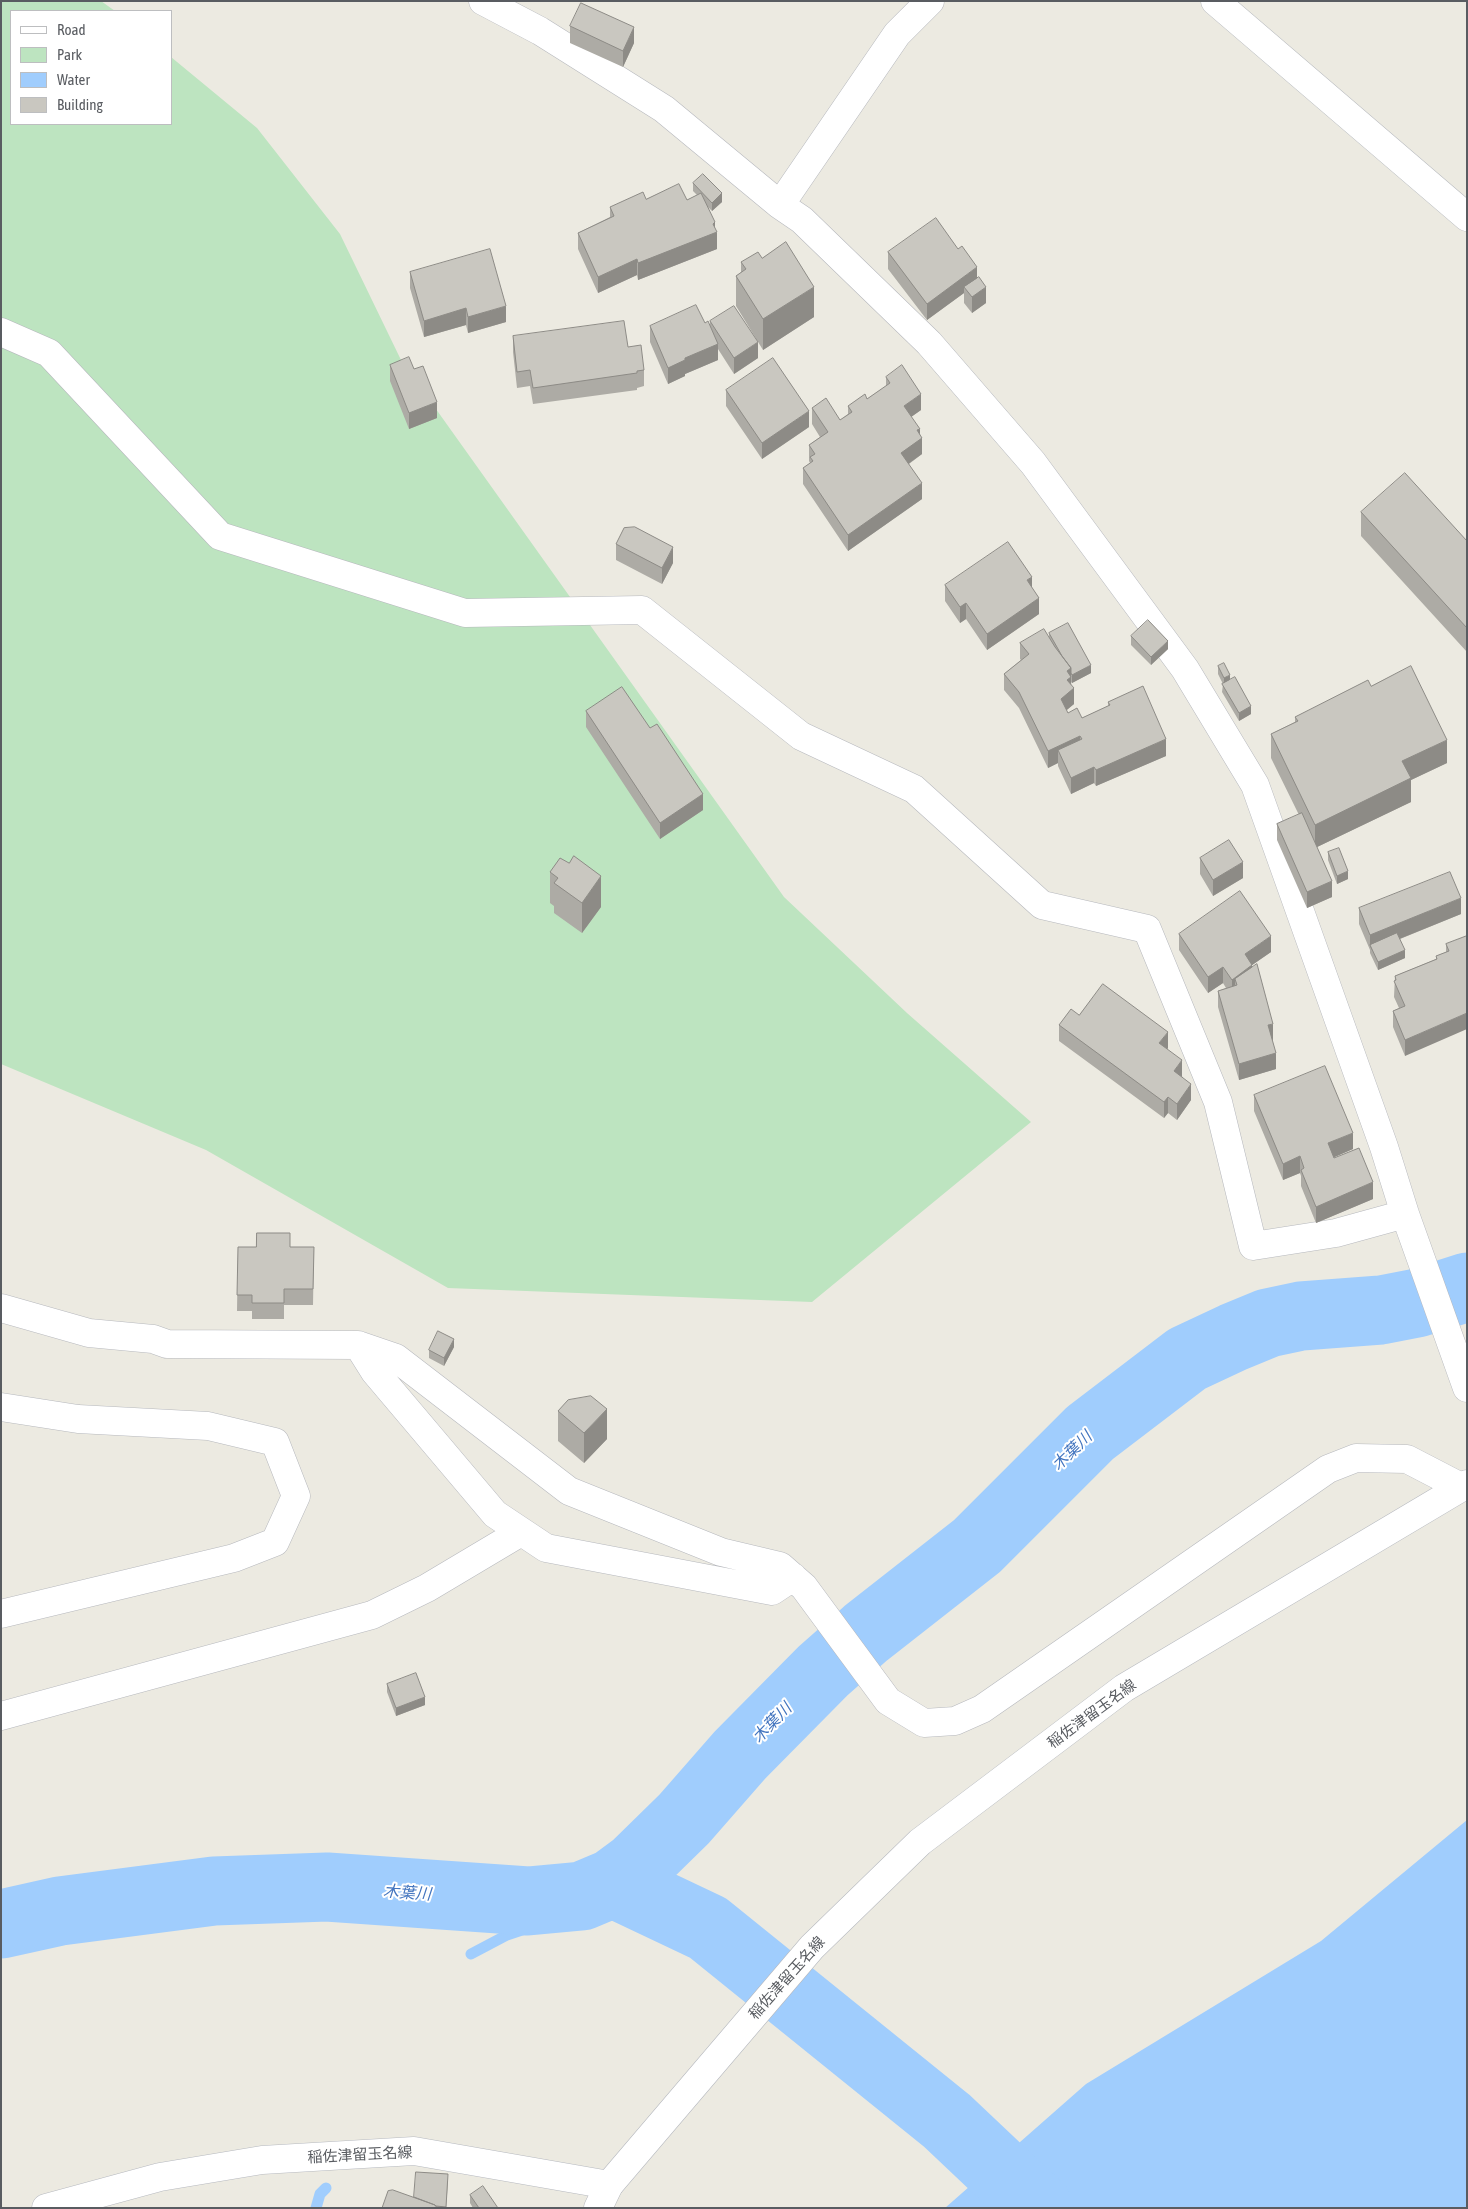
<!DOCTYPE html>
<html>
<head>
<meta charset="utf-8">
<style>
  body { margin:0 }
  #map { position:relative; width:1468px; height:2209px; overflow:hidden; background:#eceae1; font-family:"Asap Condensed",sans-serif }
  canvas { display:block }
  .frame { position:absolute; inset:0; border:2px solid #595c61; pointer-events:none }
  .legend { position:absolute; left:10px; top:10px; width:162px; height:115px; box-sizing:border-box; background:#fff; border:1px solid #bdbec0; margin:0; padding:6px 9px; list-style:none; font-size:15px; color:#595c61 }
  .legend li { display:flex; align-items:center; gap:10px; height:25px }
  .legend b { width:25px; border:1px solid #bdbec0 }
</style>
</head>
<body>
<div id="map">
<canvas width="1468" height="2209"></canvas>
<div class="frame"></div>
<ul class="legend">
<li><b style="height:6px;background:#fff"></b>Road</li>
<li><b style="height:14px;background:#bde4c0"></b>Park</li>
<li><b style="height:14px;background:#a0cdfd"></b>Water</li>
<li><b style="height:14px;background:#c9c7c0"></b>Building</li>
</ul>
</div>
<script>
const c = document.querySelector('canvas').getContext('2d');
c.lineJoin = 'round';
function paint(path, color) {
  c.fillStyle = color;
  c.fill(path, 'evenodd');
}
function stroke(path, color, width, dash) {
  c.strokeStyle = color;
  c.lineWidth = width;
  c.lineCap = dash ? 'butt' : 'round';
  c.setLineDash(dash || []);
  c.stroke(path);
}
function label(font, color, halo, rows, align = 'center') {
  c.font = font + ' "Asap Condensed","Noto Sans JP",sans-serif';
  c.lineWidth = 4;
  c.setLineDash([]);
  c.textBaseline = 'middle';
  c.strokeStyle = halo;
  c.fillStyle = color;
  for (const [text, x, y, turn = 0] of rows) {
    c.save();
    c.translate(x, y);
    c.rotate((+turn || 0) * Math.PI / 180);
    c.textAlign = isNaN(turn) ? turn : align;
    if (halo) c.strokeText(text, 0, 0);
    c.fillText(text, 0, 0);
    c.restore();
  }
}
paint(new Path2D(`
  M1,1h100l14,10h-104v113h160v-67l86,71 83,106 61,126 383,537 123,116 124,109 -219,180 -364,-14 -242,-138 -205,-86z`), '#bde4c0');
paint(new Path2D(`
  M1467,1820v388h-522l141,-124 235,-143z`), '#a0cdfd');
stroke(new Path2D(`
  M471,1954l36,-19 48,-16 58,-36
  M316,2208l4,-14 6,-6`), '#a0cdfd', 11);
stroke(new Path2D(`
  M613,1883l95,45 239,193 92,87
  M1,1924l59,-13 154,-20 113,-4 201,14 54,-5 31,-13 23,-17 48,-47 56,-64 83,-84 43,-38 111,-87 113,-113 97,-74 47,-22 34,-14 33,-7 80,-6 36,-7 50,-16`), '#a0cdfd', 69);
const minor = new Path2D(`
  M483,1l57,30 124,78 116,96 22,15 127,123 104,120 152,206 70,116 129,362 21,67 62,174
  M1215,1l252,216
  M780,205l117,-171 33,-33
  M1,332l48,21 171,183 245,77 177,-3 159,126 113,53 128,116 105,24 71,173 35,144 83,-13 69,-19
  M1,1308l88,25 64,6 14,5 191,1 38,13 173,133 152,61 59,14 24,21 84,114 36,22 31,-2 27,-12 346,-240 28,-11 51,1 54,28
  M358,1345l17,27 120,142 51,34 226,43 21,-14
  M1,1407l77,12 130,7 67,16 21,54 -21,46 -41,16 -233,56
  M1,1716l371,-101 55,-27 94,-56`);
const tertiary = new Path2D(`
  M598,2208l11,-23`);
const secondary = new Path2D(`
  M46,2208l114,-31 102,-17 152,-9 195,34 203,-238 108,-105 204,-154 343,-204`);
stroke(minor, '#b6b8bd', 29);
stroke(tertiary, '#b6b8bd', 29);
stroke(secondary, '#b6b9bf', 29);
stroke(minor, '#fff', 28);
stroke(tertiary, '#fff', 28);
stroke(secondary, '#fff', 28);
paint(new Path2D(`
  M570,26l64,17 -11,24 -53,-24z
  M693,183l29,19 -10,9 -4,-4 7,23 2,19 -79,31 -1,-5 -39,18 -20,-44v-16l32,-16v-10l36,-8 41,1 10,-5 -4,-4z
  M888,252l89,26 9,25 -14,10 -8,-10v-10l-37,27 -39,-51z
  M762,258l52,59 -51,33 -27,-44v-30l5,-4v-10z
  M410,272l96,50 -38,11 -2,-8 -42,12 -14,-49z
  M710,321l48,37 -24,16 -16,-25v11l-33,14v2l-17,8 -18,-42v-16l55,-3 5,2z
  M513,336l115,11 16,23v16l-7,2v2l-104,14 -3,-18 -13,2 -4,-36z
  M390,365l47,53 -28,11 -19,-48z
  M886,377l35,33 -10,7 9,17 2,20 -13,10 13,35 -74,52 -45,-67v-16l7,-5 -1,-2v-16l11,-8 -8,-13v-16l28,12 8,-6v-8l19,-7 19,-13z
  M726,390l83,37 -47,32 -36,-53z
  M1361,512l106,29v111l-106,-116z
  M616,544l57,19 -11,21 -46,-24z
  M945,585l87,4 7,25 -52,36 -21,-31 -6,4 -15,-22z
  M1049,633l42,40 -19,10 -1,-1 3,22 -8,6 2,3 14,5 26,-12v-4l58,54 -70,30 -2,-3 -23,11 -13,-28v-3l-10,5 -29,-60 -15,-18v-16l17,-14 -1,-1v-16l29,-5z
  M1131,636l37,13 -17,16 -20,-20z
  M1218,666l12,14 21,34 -12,7 -17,-29 1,-8 -5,-10z
  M1371,686l76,77 -36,17v22l-94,45 15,50 -25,11 -30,-68v-16l22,-9 -28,-57v-24l24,-12v-5z
  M586,711l117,99 -43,29 -74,-112z
  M1328,852l20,27 -11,5 -9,-24z
  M1200,858l43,20 -30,18 -13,-22z
  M550,872l51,35 -19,26 -28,-20v-7l-4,-3z
  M1359,908l102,6 -61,25 5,19 -27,12 -8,-17v-3l-11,-26z
  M1179,934l92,18 -19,13 21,75h-1l4,29 -37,11 -21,-73v-16l8,-3 -3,-5 -15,10 -29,-43z
  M1467,936l-62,120 -12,-29v-16l6,-3 -5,-11 1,-21 41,-17v-3l10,-4v-8z
  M1079,1015l89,33 -1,1 15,27 9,24 -14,20 -9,-7 -4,5 -105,-77v-16z
  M1254,1095l99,54 -19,8 39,42 -57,24 -15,-37v-10l-1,-3 -17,7 -29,-69z
  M238,1247h76l-1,58h-29v14h-32v-8h-15z
  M454,1347l-10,19 -15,-8v-8z
  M558,1411l49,28 -23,24 -26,-22z
  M387,1684l38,21 -29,11 -9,-24z
  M448,2182l-2,26h-64l32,-11z
  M470,2195l28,13h-25l-3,-5z`), '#adaba5');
paint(new Path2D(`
  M634,27v16l-11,24v-16z
  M722,193v9l-10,9v-8z
  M715,222v11l2,-1v17l-79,31v-17z
  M637,259v16l-39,18v-16z
  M977,267v16l-13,4v6l-37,27v-16z
  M814,287v30l-51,33v-31z
  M986,287v16l-14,10v-16z
  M506,306v16l-38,11v-16z
  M466,308v17l-42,12v-16z
  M758,342v16l-24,16v-16z
  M718,344v16l-33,14v2l-17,8v-16l17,-10z
  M921,394v16l-17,12v-16z
  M437,402v16l-28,11v-16z
  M809,411v16l-47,32v-16z
  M920,429v10l2,-1v16l-21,15v-16l16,-23z
  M922,483v16l-74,52v-16z
  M673,547v16l-11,21v-16z
  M1032,577v16l-5,-13z
  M1039,598v16l-52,36v-16z
  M966,603v16l-6,4v-16z
  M1168,641v8l-17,16v-8z
  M1091,665v8l-19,10v-8z
  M1071,668v22l3,-2v16l-13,11v-16l6,-28z
  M1230,675v8l-6,3v-8z
  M1251,706v8l-12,7v-8z
  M1080,736v16l-22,-2v13l-10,5v-17z
  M1166,739v17l-70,30v-16z
  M1447,740v23l-36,17v22l-96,46v-23l87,-64z
  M1094,767v16l-23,11v-16z
  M703,794v16l-43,29v-16z
  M1243,862v16l-30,18v-16z
  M1348,871v8l-11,5v-8z
  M601,876v31l-19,26v-30z
  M1332,881v16l-25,11v-16z
  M1461,898v16l-89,36 -2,-4v-11z
  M1271,936v16l-26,18v-16z
  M1405,950v8l-27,12v-8z
  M1252,965v16l-15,4 -2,-6v14l-3,3v-16z
  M1223,967v16l-15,10v-16z
  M1467,1013v16l-62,27v-16z
  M1273,1024v16l-5,2v-17z
  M1168,1032v16l-9,11v-16z
  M1276,1053v16l-37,11v-16z
  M1182,1060v16l-8,11v-16z
  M1191,1084v16l-14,20v-16z
  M1168,1097v16l-4,5v-16z
  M1353,1133v16l-25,11v-17z
  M1300,1156v17l-17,7v-16z
  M1373,1182v17l-57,24v-16z
  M454,1339v8l-10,19v-8z
  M607,1409v30l-23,24v-30z
  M425,1697v8l-29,11v-8z`), '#8d8b86');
const building = new Path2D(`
  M581,3l53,24 -11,24 -53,-25z
  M703,174l19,19 -10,10 -19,-20z
  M679,184l8,16 14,-7 14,29 -2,2 4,8 -79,31 -1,-4 -39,18 -20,-44 36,-17 -4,-9 33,-15 3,7z
  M936,218l22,31 4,-3 15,21 -50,37 -39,-52z
  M786,242l28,45 -51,32 -27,-43 10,-7 -5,-7 17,-10 4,6z
  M490,249l16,57 -38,11 -2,-9 -42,13 -14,-49z
  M979,277l7,10 -14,10 -8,-10z
  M696,305l9,18 3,-2 10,23 -33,14v2l-17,8 -18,-42z
  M734,306l24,36 -24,16 -24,-37z
  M624,321l4,26 13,-2 3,25 -7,1v2l-104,15 -3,-18 -13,2 -4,-36z
  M409,357l5,12 9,-3 14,36 -28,11 -19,-48z
  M773,358l36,53 -47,32 -36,-53z
  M902,365l19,29 -17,12 16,23 -3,1 5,8 -21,15 21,30 -74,52 -45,-67 10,-7 -3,-4 5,-3 -6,-9 19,-13 -16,-24 14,-10 14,22 12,-8 -4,-6 17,-12 2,5 23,-16 -4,-6z
  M1405,473l62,68v87l-106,-116z
  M635,527l38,20 -11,21 -46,-24 8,-16z
  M1008,542l24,35 -5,3 12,18 -52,36 -21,-31 -6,4 -15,-22z
  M1148,620l20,21 -17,16 -20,-21z
  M1068,623l23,42 -19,10 -1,-2v-5l-9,-12 -13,-23z
  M1044,629l11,18 16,21 -4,3 4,6 -4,3 7,8 -13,11 7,14 9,-5 5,10 28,-13 -2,-3 35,-16 23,53 -70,31 -2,-3 -23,11 -13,-28 24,-11 -2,-3 -32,15 -29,-59 -15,-18 25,-20 -9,-11z
  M1224,663l6,12 -6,3 -6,-12z
  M1411,666l36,74 -45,21 9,17 -96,47 -44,-91 27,-13 -3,-4 73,-37 3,6z
  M1235,677l16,29 -12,7 -17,-29z
  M622,687l28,41 7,-4 46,70 -43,29 -74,-112z
  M1302,813l30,68 -25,11 -30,-68z
  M1229,840l14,22 -30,18 -13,-22z
  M1339,848l9,23 -11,5 -9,-24z
  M574,856l27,20 -19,27 -28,-20 4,-5 -8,-6 10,-14 9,5z
  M1450,872l11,26 -91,37 -11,-27z
  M1240,891l31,45 -26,18 7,11 -20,15 -9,-13 -15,10 -29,-43z
  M1397,933l8,17 -27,12 -8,-17z
  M1467,936v77l-62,27 -12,-29 12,-5 -11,-25 2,-1 -1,-4 42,-17 -1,-3 13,-5 -3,-7z
  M1257,964l16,60 -5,1 8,28 -37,11 -21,-73 19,-6 -2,-6z
  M1103,984l65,48 -9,11 23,17 -8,11 17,13 -14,20 -9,-7 -4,5 -105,-77 12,-16 8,6z
  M1325,1066l28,67 -25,10 6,15 25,-10 14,34 -57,25 -15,-37 3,-2 -4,-12 -17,8 -29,-69z
  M257,1233h33v14h24l-1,42h-29v14h-32v-8h-15l1,-48h18z
  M438,1331l16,8 -10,19 -15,-8z
  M591,1396l16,13 -23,24 -26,-22 10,-11z
  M416,1673l9,24 -29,11 -9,-24z
  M416,2172l32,2 -2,33 -10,-1 -1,-1 -21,-8z
  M483,2186l15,22h-19l-9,-13z
  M393,2190l42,15 2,3h-55l6,-17z`);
paint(building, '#c9c7c0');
stroke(building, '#8d8b86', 1);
label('15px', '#595c61', '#fff', [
  ["稲佐津留玉名線",1092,1714,-36],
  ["稲佐津留玉名線",787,1978,-48],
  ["稲佐津留玉名線",360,2155,-3]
]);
label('italic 16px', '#4375bf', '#fff', [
  ["木葉川",1072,1451,-44],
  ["木葉川",772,1723,-46],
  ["木葉川",407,1893,4]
]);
</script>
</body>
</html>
